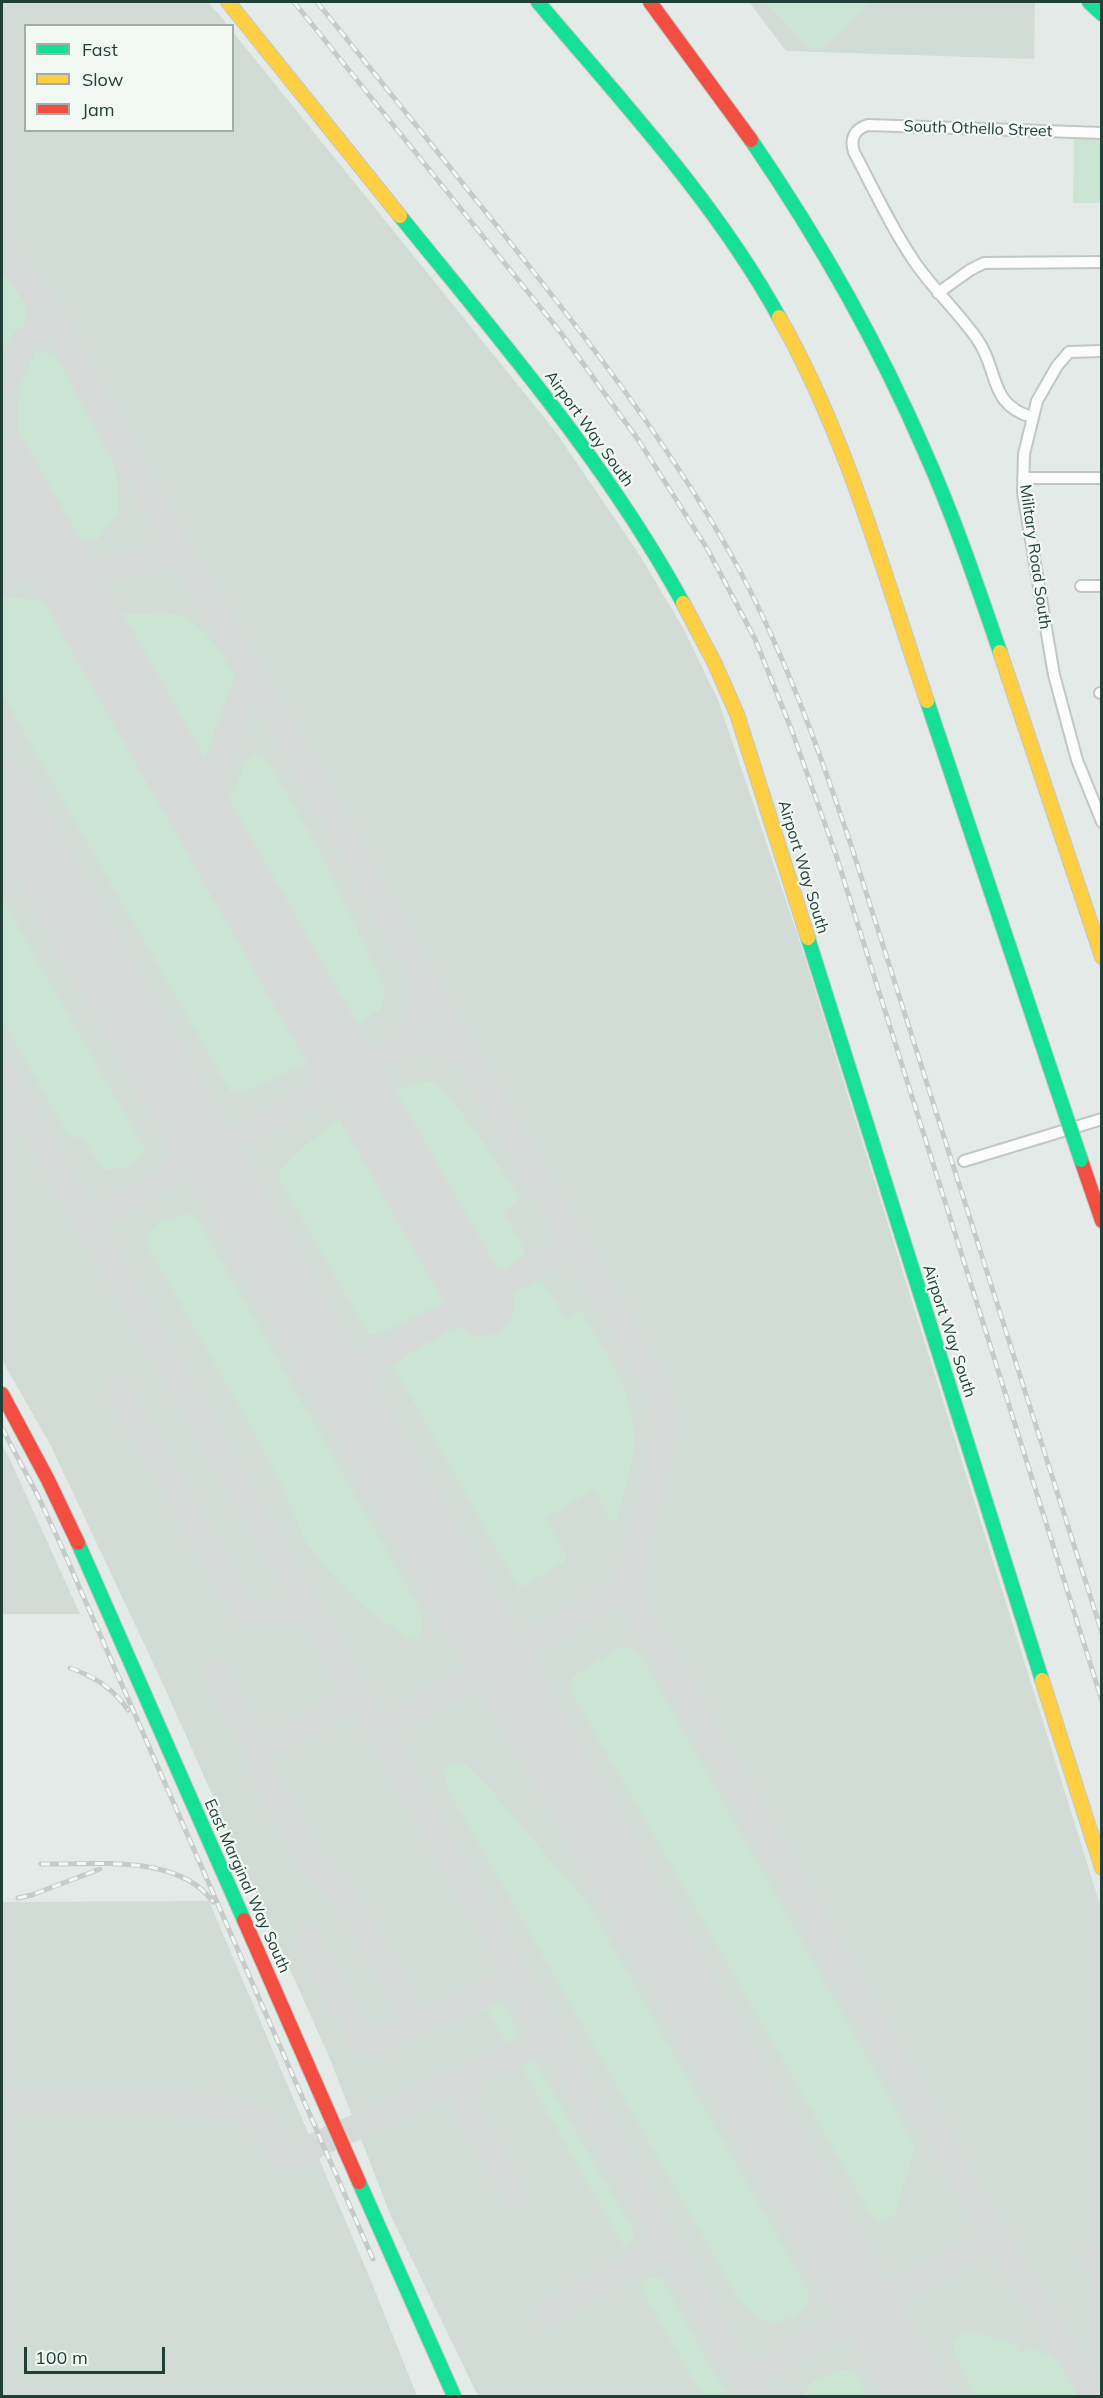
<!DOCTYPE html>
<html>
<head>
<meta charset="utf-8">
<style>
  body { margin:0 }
  #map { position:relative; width:1103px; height:2398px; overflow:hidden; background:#e4eae7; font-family:Mulish,sans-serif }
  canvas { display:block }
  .frame { position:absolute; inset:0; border:3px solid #203f36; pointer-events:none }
  .legend { position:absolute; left:24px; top:24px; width:210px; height:108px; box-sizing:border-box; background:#f2f9f5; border:2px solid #9eafa9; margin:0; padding:8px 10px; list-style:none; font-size:18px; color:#203f36 }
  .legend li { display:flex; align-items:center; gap:12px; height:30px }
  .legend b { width:30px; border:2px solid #9eafa9 }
  .scale { position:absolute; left:24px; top:2347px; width:141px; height:27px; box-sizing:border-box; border:3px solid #203f36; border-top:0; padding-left:8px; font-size:18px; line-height:21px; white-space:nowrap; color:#203f36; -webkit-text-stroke:4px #f2f9f5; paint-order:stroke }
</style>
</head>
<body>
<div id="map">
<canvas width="1103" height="2398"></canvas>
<div class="frame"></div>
<ul class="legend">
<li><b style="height:8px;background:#16e098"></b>Fast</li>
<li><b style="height:8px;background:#ffcf43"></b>Slow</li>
<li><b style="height:8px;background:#f24e42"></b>Jam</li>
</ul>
<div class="scale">100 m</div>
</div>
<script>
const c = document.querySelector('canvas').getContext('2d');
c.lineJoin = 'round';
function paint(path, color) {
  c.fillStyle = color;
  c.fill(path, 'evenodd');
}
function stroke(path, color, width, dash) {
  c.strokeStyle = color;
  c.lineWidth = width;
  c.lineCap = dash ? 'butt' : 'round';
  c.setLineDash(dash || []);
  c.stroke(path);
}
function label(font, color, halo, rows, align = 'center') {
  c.font = font + ' Mulish,sans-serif';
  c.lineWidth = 4.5;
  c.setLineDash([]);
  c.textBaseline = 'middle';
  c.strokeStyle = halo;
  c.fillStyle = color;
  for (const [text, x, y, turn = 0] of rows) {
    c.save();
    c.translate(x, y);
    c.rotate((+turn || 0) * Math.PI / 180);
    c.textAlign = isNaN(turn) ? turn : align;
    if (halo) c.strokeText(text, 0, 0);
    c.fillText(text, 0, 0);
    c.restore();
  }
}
paint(new Path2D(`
  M2,2h206l20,23 -202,1v104h206l1,-98 322,399 84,123 44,74 35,72 83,245 300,963v488h-623l-88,-182 -60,-155 -168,-377 -111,-236 -49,-86z
  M749,2h286l-1,57 -248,-8z
  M2,1443l15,32 63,139h-78z
  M209,1901l163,382 45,113h-415v-494z`), '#d1dcd7');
paint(new Path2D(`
  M765,2h106l-47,45 -7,2 -10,-3z
  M1074,139h27v64h-28z
  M2,267l24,34 -1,24 -23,39z
  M35,352l19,1 60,111 5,28v21l-21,26h-18l-61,-106 -2,-25 5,-26z
  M2,597l46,4 263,460 -68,32 -13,-2 -228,-397z
  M164,613c5,1 13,1 18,3 24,11 41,38 53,60l-32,87 -84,-149z
  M259,753l11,10 51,91 58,121 6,18 -3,15 -28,20 -128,-222 21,-46z
  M2,898l144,253c-13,16 -23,18 -43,19l-23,-35 -9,5 -69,-121z
  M418,1081c4,0 11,0 14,1 20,9 76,96 88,117l-17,14 20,32 1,11 -4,7 -25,12 -9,-8 -97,-173z
  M344,1116l99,174 4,12 -60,28 -18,5 -92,-160c19,-24 42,-42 67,-59z
  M186,1214l10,3 225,394 1,18 -4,10h-10l-49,-36 -27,-27 -26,-34 -23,-54 -30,-58 -107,-187c4,-22 21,-25 40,-29z
  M537,1279l7,4 21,35 16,-8c20,36 49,75 53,118 3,30 -10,62 -17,91l-5,4 -18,-34 -48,29 20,38 -1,5 -46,27 -126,-222 64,-47 5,7 51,-30 -1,-2 16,-10 -2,-4z
  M631,1647l10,9 256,455 18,37 -20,66 -11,9 -12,-7 -302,-527 3,-13 44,-27z
  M456,1763h8l27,27 98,115 217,382c10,26 -14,31 -34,37l-17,-8 -16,-16 -290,-509 -7,-21z
  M493,2000h8l17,31 -5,9 -5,5 -21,-36 -11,4 -2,-5z
  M533,2058l102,175 -3,9 -8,5 -103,-181z
  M651,2277l10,1 66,118h-22l-5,-5 -59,-102 4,-9z
  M975,2332l39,12 6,8h5l1,-4c35,7 41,19 58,48h-108l-23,-44c3,-16 6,-19 22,-20z
  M841,2370l13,2 14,24h-65l9,-14z`), '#cce4d3');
stroke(new Path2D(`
  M2,250l50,67 129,235 133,229 135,242 209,365 7,18 1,28 -35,142 2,20 8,20 355,620 98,160
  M2,381l21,-38 29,-26
  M2,565l61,8 60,-7 58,-14
  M196,803c26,-19 38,-84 48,-115l11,-7
  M400,1046c26,-7 49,-4 69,15
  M2,1073l377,658 375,665
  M88,1222l312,-176c19,-19 28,-42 22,-69
  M460,1267c15,15 26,20 47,15
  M338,1380l238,-138
  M118,1389l127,224 67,1
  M215,1672l38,68 11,36 47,83 9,12 19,15 79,137
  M379,1731l222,-129 19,-15 13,-24
  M258,1753l101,-58
  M306,1938l60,108 153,-67
  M481,2069c-11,11 -18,24 -15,40l50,87
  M2,2102c39,0 79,1 119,1 45,0 94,-3 136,16 21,9 16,32 33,41l15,-2 8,-12
  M316,2145l206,-94 30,-17
  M1102,2255l-10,6 10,15
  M547,2314l122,-71
  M746,2380l250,-144`), '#d5dad8', 26);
stroke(new Path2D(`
  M2,466l480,839
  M2,792l917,1604`), '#d5dad8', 63);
const street = new Path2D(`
  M938,293l32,-23 14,-7 118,-1
  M1102,351l-33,1 -12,14 -20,35 -13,53 -1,39 31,182 23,85 25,62
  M1032,417c-44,-12 -33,-48 -55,-78 -18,-26 -42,-48 -61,-75 -24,-35 -42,-74 -62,-112 -4,-13 0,-23 14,-27l234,8
  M1023,478h79
  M1081,586h21
  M1100,693h2
  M964,1161l138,-42`);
const fast = new Path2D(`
  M538,2c85,101 177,199 241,315
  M1089,2l13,12
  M751,140c67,98 127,203 174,312 29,65 52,133 75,200
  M400,216c101,125 206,246 283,387
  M927,701l134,400
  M808,938l234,742
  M78,1543l166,377
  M359,2182l95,214`);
const slow = new Path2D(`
  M228,2l172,214
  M779,317c68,120 104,254 148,384
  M683,603l31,59 23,52 71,224
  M1000,652l102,305
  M1042,1680l60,188`);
const jam = new Path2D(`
  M650,2l101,138
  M1081,1160l21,61
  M2,1394l46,86 30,63
  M244,1920l115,262`);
stroke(street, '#c1c7c4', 14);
stroke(fast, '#bfc8c4', 16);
stroke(slow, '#bfc8c4', 16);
stroke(jam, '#bfc8c4', 16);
stroke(street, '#fbfcfb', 10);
stroke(fast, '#16e098', 14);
stroke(slow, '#ffcf43', 14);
stroke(jam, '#f24e42', 14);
const rail = new Path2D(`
  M294,2l267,331 78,108 69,109 47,89 37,92 44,124 266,846
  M317,2c61,76 123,153 184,229 81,101 159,201 224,313 55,96 92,200 127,304l250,785
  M2,1428l35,66 23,49 313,716
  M70,1668c24,8 43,20 58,42
  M41,1864c53,1 137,-11 172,38
  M18,1898l14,-3 68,-26`);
stroke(rail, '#c6cbca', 5);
stroke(rail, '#f2f9f5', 3, [9]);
const fastBridge = new Path2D(`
  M1061,1101l20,59`);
stroke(fastBridge, '#bcc6c3', 16, []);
stroke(fastBridge, '#16e098', 14);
label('16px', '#203f36', '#f2f9f5', [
  ["South Othello Street",978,129,2],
  ["Airport Way South",589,429,54],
  ["Military Road South",1035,557,82],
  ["Airport Way South",803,867,73],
  ["Airport Way South",949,1331,72],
  ["East Marginal Way South",247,1886,66]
]);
</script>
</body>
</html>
